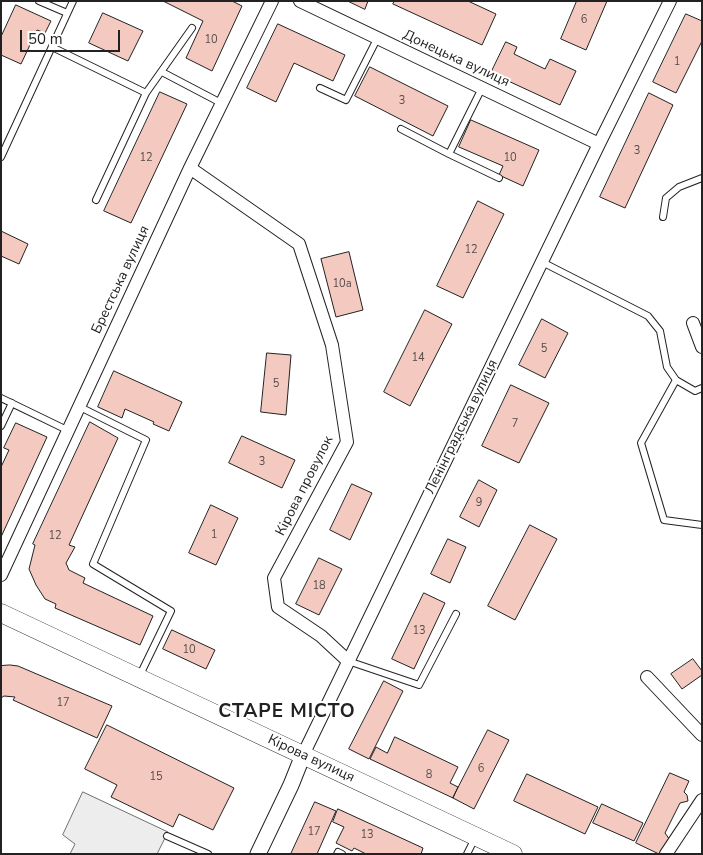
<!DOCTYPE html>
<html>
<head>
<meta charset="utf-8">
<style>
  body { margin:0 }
  #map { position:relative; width:703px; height:855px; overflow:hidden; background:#fff; font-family:"Nunito Sans",sans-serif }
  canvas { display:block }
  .frame { position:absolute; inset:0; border:2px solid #222; pointer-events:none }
  .scale { position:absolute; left:20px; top:30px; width:100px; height:22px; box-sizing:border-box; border:2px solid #222; border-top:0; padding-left:6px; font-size:15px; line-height:18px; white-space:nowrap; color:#222; -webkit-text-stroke:4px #fff; paint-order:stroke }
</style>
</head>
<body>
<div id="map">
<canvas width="703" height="855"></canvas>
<div class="frame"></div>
<div class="scale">50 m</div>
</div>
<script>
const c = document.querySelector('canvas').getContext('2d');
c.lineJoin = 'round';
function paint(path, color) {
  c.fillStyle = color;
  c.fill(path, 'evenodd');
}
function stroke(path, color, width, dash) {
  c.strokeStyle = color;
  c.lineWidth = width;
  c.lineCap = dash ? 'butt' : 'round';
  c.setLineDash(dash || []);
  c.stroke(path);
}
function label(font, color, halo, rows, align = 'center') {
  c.font = font + ' "Nunito Sans",sans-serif';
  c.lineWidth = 4;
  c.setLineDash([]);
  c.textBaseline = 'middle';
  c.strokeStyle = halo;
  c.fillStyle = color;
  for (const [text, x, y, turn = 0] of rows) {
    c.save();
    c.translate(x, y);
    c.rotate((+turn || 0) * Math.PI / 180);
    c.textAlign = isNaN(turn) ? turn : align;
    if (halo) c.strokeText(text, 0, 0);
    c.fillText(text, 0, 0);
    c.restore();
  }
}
const parking = new Path2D(`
  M83,792l85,40 -11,22h-87l5,-10 -12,-9z`);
paint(parking, '#ededed');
stroke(parking, '#6f6f6f', 1);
const building = new Path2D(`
  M232,1l10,5 -30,65 -26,-13 17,-37 -40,-20z
  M348,1h20l-3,8z
  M395,1h73l28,13 -14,31 -89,-41z
  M577,1h30l-21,49 -25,-11z
  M16,5l35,16 -6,12 -8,-3 -16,34 -20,-9v-18z
  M103,13l40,18 -15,30 -39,-18z
  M686,14l16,7v20l-26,52 -23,-11z
  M278,24l67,31 -12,26 -39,-18 -18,39 -29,-14z
  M506,42l11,5 -3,7 31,15 5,-10 26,12 -16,34 -69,-32z
  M370,67l78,39 -15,30 -78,-40z
  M160,92l27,12 -56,119 -27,-12z
  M649,93l24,12 -48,103 -25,-11z
  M471,120l68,30 -16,36 -24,-11 4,-9 -44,-19z
  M478,201l26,13 -41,84 -26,-12z
  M1,231l27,13 -9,20 -18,-8z
  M349,252l14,58 -27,7 -15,-58z
  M425,310l27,14 -42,82 -26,-14z
  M542,319l26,14 -23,45 -26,-13z
  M267,353l24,2 -5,60 -25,-3z
  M114,371l68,31 -13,29 -16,-7 1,-2 -29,-13 -3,9 -24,-11z
  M511,385l38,18 -30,60 -37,-17z
  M90,422l28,16 -49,107 6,2 -9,16 3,7 16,8 -2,5 70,33 -13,29 -85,-37 1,-4 -11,-5 -9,-14 -7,-16 6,-24 -2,-1z
  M16,423l31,14 -46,100v-70l8,-17 -5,-2z
  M242,436l53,24 -13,28 -53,-25z
  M479,480l18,10 -18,37 -19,-10z
  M352,484l20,9 -22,47 -20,-10z
  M211,505l27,13 -22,47 -27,-12z
  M530,525l27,14 -42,81 -27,-14z
  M448,539l18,8 -16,36 -19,-9z
  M319,558l23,11 -23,46 -23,-11z
  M424,593l21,10 -31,66 -22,-10z
  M172,630l43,20 -9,19 -43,-20z
  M693,659l9,12v4l-20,14 -11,-15z
  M10,665l8,1 94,40 -15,32 -84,-38 2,-3 -11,-1 -3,2v-32z
  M384,681l19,10 -34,68 -20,-10z
  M107,725l127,63 -21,42 -34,-16 -6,13 -62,-30 6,-12 -32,-16z
  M488,730l21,10 -35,69 -21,-11z
  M395,737l63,30 -8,16 8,4 -5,11 -83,-39 6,-12 11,6z
  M670,773l19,8 -5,11 3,3 1,6 -8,2 -15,30 5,7 -5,12 -6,2 -23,-11z
  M527,774l71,33 -13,27 -71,-33z
  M315,802l21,9 -19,43h-26z
  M602,804l41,19 -9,18 -41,-18z
  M338,809l85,39 -2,6h-55l-12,-6 -2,3 -16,-8 8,-16 -11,-5z`);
paint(building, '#f3c9c0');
stroke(building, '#222', 1);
const service = new Path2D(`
  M39,1l28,12
  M52,47l94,46
  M162,72l59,31
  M320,88l26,12 31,-61
  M401,129l48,25 50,24
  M449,154l33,-66
  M1,157l72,-156
  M96,200l50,-107 46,-65
  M663,217l3,-19 13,-11 23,-9
  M542,262l106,54 12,15 7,36 9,13 19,11 7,-3
  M676,380l-35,63 23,77 38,5
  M1,398l66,32
  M78,406l68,34 -53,124 78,47 -32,66
  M1,426l11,-23
  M348,661l71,24 37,-71
  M167,836l41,18
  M337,854l1,-2 4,2
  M467,854l8,-16`);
const minor = new Path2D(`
  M300,1l299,143
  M190,168l109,76 33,101 15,97 -73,136 4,29 43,29 27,25
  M693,323l9,24
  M1,575l189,-407 82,-167
  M647,677l55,58
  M303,755l296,-611 71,-143
  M666,854l36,-54`);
const tertiary = new Path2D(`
  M258,854l33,-69 12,-30`);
const secondary = new Path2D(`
  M1,613l512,241`);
stroke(service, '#222', 8);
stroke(minor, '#222', 14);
stroke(tertiary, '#222', 17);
stroke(secondary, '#222', 19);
stroke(service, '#fff', 6);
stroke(minor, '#fff', 12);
stroke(tertiary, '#fff', 15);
stroke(secondary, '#fff', 18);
label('11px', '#564c4a', null, [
  ["6",584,20],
  ["10",211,40],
  ["1",677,62],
  ["3",402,101],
  ["3",637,151],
  ["12",146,158],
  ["10",510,158],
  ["12",471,250],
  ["10а",342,284],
  ["5",544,349],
  ["14",418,358],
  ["5",276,384],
  ["7",515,424],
  ["3",262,462],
  ["9",479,503],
  ["1",214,535],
  ["12",55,536],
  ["18",319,586],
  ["13",419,631],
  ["10",189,650],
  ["17",63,703],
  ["6",481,769],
  ["8",429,775],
  ["15",156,777],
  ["17",314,832],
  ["13",367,835]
]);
label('14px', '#222', '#fff', [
  ["Донецька вулиця",456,59,25],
  ["Брестська вулиця",121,280,-65],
  ["Ленінградська вулиця",462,427,-64],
  ["Кірова провулок",305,486,-63],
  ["Кірова вулиця",311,759,25]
]);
c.letterSpacing = '1px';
label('bold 19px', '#222', '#fff', [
  ["СТАРЕ МІСТО",287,712]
]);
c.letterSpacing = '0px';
</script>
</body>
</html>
